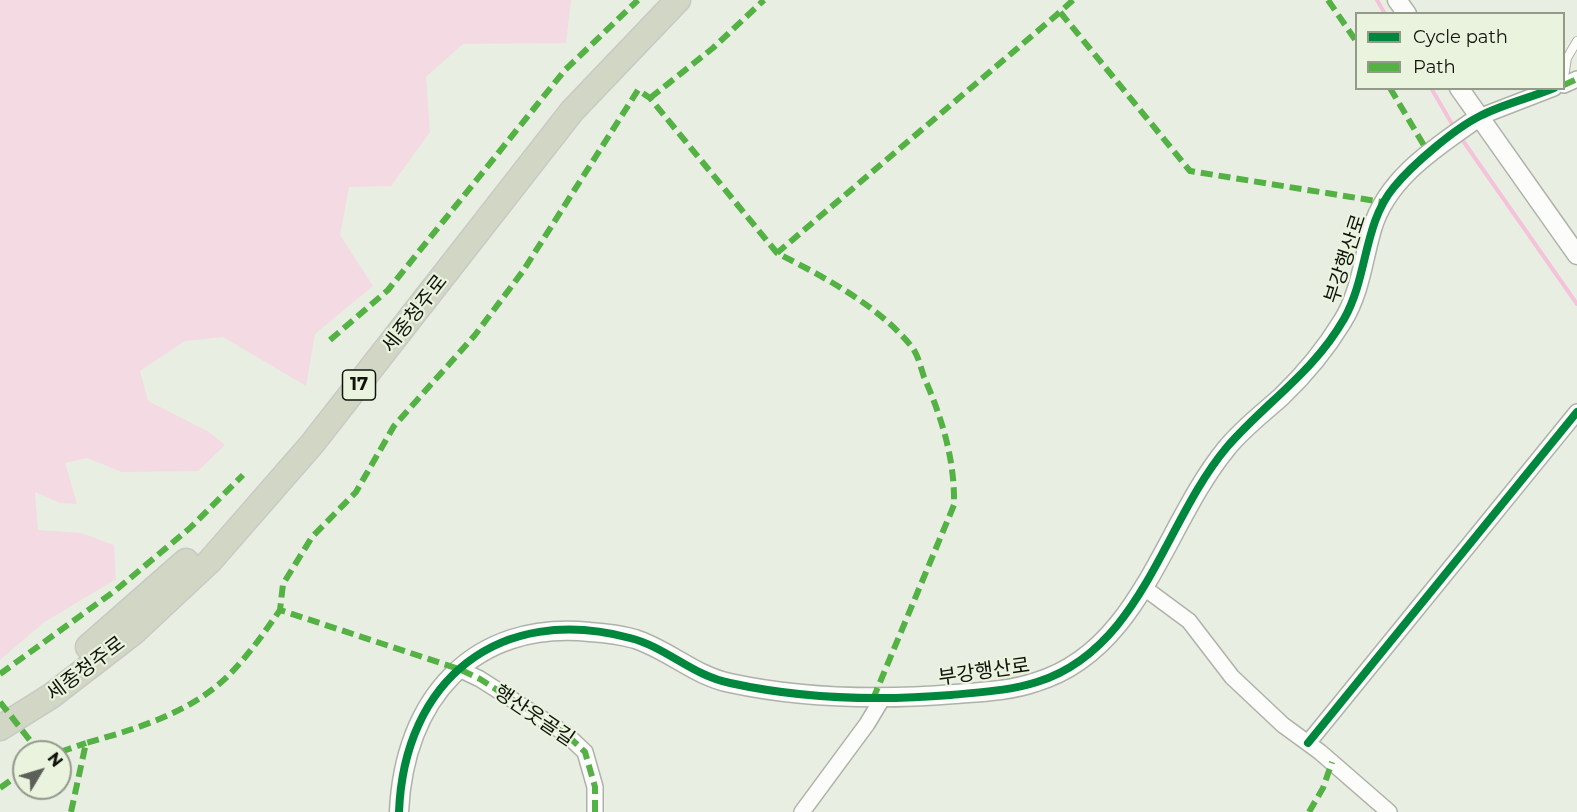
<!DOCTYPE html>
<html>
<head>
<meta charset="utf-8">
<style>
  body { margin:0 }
  #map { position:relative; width:1577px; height:812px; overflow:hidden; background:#e9eee3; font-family:Montserrat,sans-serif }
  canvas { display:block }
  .legend { position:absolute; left:1355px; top:12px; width:210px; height:78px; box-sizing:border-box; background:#eaf3de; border:2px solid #939a8a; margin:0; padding:8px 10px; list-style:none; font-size:18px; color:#11140d }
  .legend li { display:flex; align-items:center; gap:12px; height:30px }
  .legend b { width:30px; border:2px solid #939a8a }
  .north { position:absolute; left:12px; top:740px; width:60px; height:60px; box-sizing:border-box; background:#eaf3de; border:2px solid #939a8a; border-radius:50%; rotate:52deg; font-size:16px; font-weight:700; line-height:24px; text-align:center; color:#11140d }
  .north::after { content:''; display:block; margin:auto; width:21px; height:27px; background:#5d6058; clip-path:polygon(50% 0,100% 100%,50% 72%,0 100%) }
</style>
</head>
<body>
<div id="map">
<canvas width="1577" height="812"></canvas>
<ul class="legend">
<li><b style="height:8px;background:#00873e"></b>Cycle path</li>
<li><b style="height:8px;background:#54b144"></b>Path</li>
</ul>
<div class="north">N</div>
</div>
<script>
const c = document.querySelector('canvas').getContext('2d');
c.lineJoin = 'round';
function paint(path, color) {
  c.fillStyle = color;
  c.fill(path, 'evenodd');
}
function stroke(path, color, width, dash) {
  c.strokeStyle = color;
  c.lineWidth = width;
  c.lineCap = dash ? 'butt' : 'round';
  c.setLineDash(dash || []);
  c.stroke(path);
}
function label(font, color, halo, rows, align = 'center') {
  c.font = font + ' Montserrat,"Noto Sans KR",sans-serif';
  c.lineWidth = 4.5;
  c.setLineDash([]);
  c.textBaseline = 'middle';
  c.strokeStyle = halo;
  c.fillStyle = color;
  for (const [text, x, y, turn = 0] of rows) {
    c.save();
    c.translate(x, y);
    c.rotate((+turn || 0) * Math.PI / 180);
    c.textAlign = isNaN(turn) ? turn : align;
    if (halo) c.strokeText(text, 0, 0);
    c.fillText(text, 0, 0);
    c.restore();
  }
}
paint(new Path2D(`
  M0,0h571l-5,43 -103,1 -37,33 4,55 -39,54 -42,1 -9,48 33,51 -58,48 -9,52 -83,-49 -38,4 -45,30 8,30 61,31 16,13 -27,26 -76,1 -35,-14 -22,5 12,41 -17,-1 -25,-11 3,38 43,3 33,12 2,34 -73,44 -43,37z`), '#f3dae3');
stroke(new Path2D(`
  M1377,0l8,14
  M1431,88l24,41
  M1461,138l116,166`), '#f4c3da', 4);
const service = new Path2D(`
  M1564,77l3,-19 10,-17`);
const minor = new Path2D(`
  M1564,85l13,-6
  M1479,117l75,-29
  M1143,587l46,34 43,56 51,48 37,27 69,60
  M459,669l21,10 86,55 19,18 10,35v25
  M1308,743l269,-331
  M802,812l65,-88 15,-25`);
const tertiary = new Path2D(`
  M1397,0l10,14
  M1459,88l118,167
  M399,812c5,-113 74,-192 191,-180 15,1 31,3 45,7 34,11 60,37 95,44 74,16 150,17 225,11 27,-2 55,-3 81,-12 104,-31 128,-157 190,-233 16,-20 36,-35 55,-52 24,-23 44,-47 61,-75 18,-28 21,-62 30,-93 15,-52 66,-83 107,-112`);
const trunk = new Path2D(`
  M88,647l98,-86
  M0,728l51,-32 83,-64 76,-71 102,-117 260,-333 106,-111`);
stroke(service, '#aeb2a9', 10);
stroke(minor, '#aeb2a9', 18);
stroke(tertiary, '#aeb2a9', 21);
stroke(trunk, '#c7cac4', 27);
stroke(service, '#fcfcfb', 8);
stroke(minor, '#fcfcfb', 15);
stroke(tertiary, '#fcfcfb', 18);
stroke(trunk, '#d1d6c5', 24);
stroke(new Path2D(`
  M1073,0l-13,12 130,159 192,31
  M1328,0l28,41
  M1564,85l13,-6
  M1390,88l39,66
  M650,98l63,-50 51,-48
  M330,340l58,-50 177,-220 73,-70
  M0,674l116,-84 74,-62 53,-53
  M873,699l81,-194c1,-45 -12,-87 -30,-128 -3,-9 -6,-22 -12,-30 -34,-42 -88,-70 -135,-94l283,-241
  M0,702l39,50
  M60,752l26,-9
  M0,788l24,-17
  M71,812l15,-69c50,-14 104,-30 142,-67 20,-20 36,-43 52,-66
  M595,812v-25l-10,-35 -19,-18 -86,-55 -21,-10 -179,-59 3,-26 29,-47 44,-45 38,-66 81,-91 48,-64 115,-181 12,8 127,155
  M1309,812l14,-24 9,-26`), '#54b144', 6, [12, 6]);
stroke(new Path2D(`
  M1308,743l269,-331
  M399,812c5,-132 100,-209 231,-174 36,9 63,38 100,45 73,16 148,18 221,12 29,-3 58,-4 86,-13 105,-33 126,-159 190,-235 39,-45 86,-74 117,-128 24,-42 19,-95 50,-132 18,-22 60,-58 86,-71 23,-12 50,-18 74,-28`), '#00873e', 8);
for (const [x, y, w] of [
  [359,385,33]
]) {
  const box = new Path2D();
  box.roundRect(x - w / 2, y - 15, w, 30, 4.5);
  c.fillStyle = '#eaf3de';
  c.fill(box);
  stroke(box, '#11140d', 1.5);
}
label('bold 18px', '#11140d', null, [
  ["17",359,385]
]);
label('20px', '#11140d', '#eaf3de', [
  ["부강행산로",1346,259,-72],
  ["세종청주로",415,314,-52],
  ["세종청주로",86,669,-37],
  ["부강행산로",984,672,-8],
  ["행산웃골길",534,716,34]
]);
</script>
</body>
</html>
